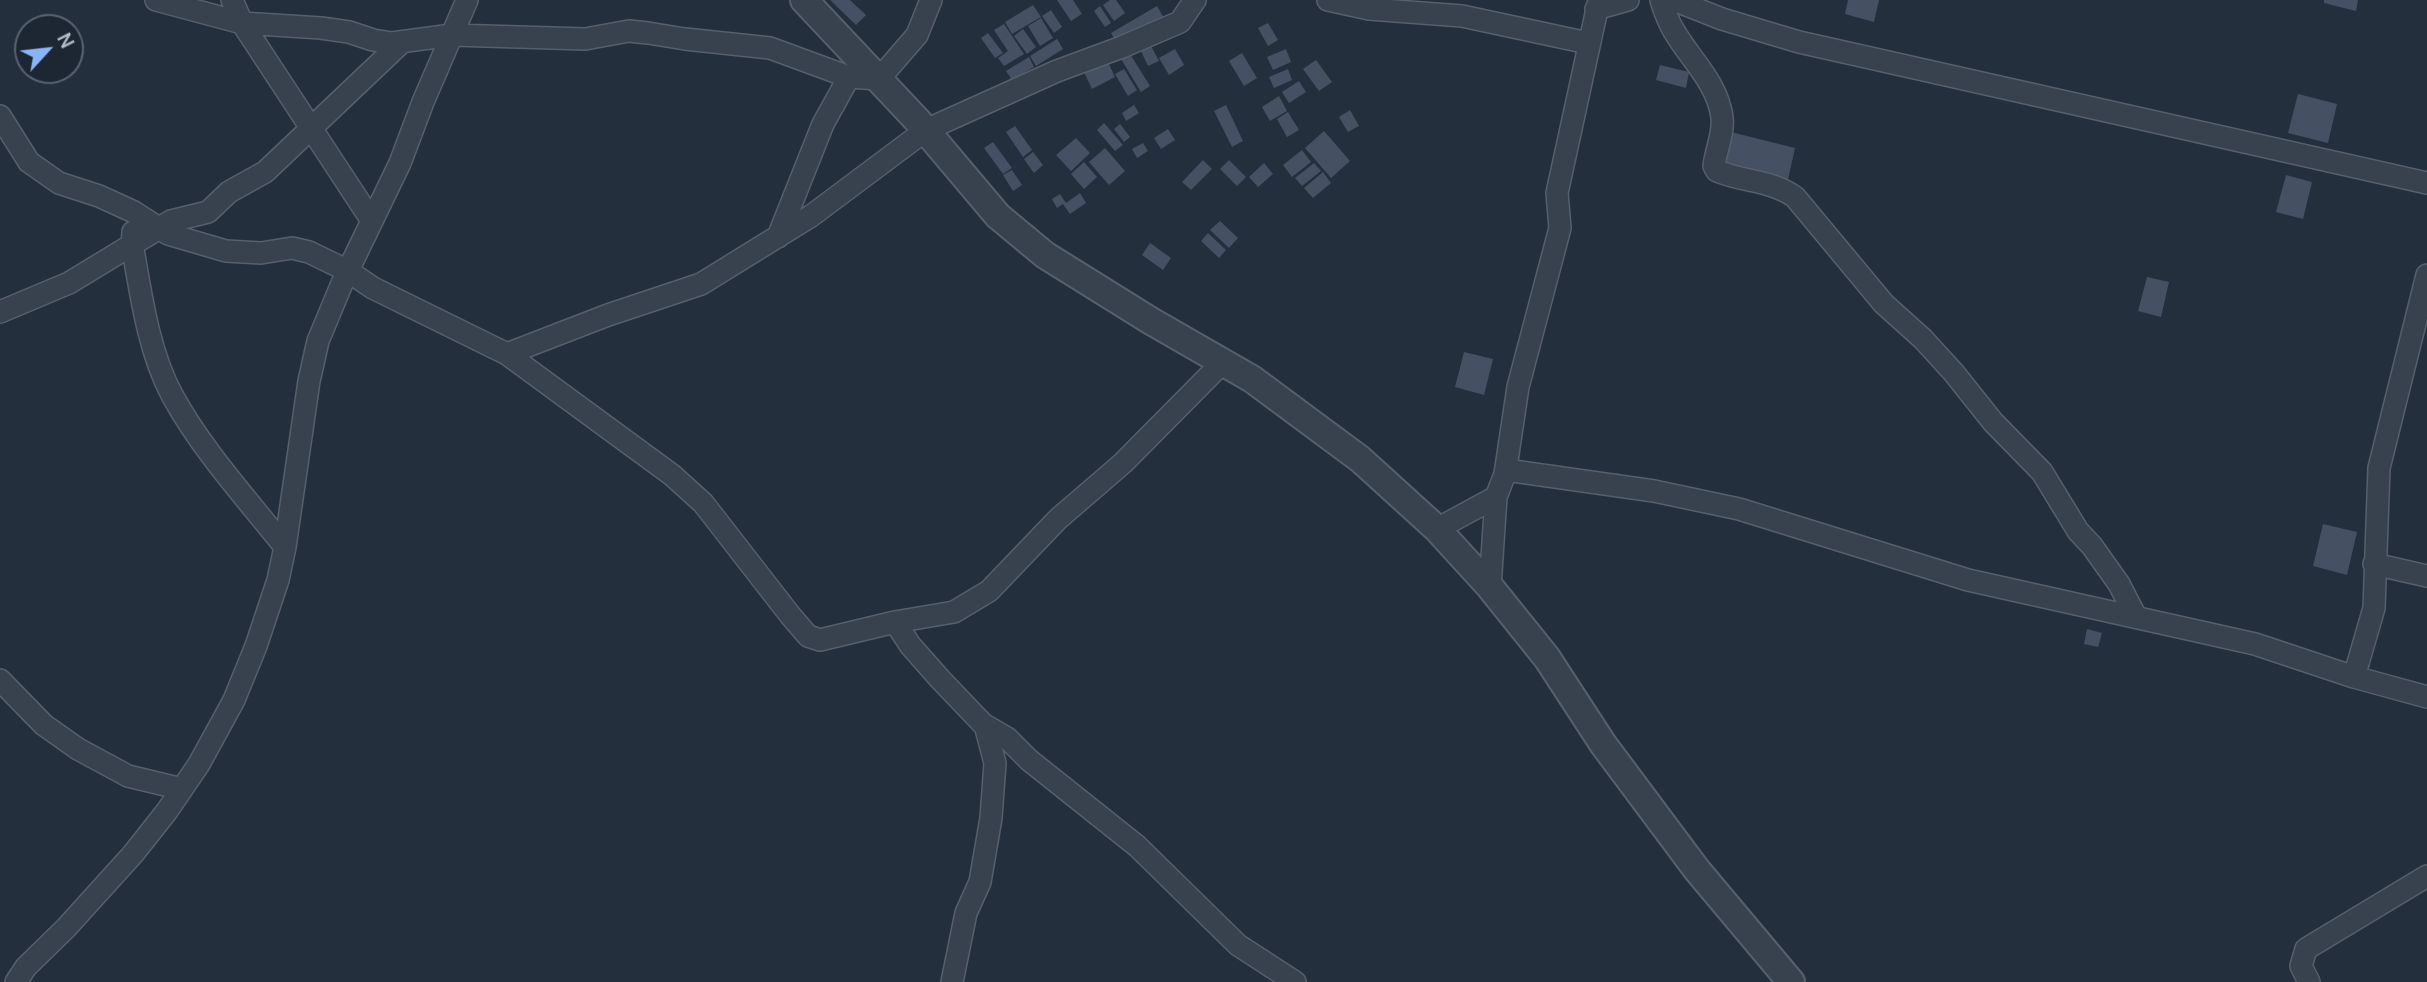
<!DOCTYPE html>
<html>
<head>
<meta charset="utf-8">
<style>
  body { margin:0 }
  #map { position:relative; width:2427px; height:982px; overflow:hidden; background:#242f3e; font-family:Manrope,sans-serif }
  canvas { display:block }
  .north { position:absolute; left:14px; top:14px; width:70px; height:70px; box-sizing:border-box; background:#1d2633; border:2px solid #59626f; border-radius:50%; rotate:63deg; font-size:19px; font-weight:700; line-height:28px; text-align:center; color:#b4bcc9 }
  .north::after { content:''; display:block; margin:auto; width:24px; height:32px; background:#8ab4f8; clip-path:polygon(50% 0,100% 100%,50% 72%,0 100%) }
</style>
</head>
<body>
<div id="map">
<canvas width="2427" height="982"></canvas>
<div class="north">N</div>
</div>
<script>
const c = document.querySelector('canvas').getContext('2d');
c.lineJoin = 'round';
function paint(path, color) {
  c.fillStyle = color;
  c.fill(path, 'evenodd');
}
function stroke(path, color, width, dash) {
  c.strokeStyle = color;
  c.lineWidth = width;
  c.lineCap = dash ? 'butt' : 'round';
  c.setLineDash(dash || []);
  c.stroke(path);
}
paint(new Path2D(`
  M830,0h20l16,15 -10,10z
  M1057,0h16l9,14 -11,7z
  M1110,0h6l9,13 -11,8 -11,-16z
  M1848,0h31l-5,22 -29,-8z
  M2324,0h34l-2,11 -32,-8z
  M1033,5l8,12 -29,17 -7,-12z
  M1100,6l11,17 -6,4 -11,-16z
  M1157,6l7,12 -46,27 -7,-12z
  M1051,10l11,17 -8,6 -12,-17z
  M1041,18l12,20 -13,8 -12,-20z
  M1268,23l10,17 -10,6 -10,-18z
  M1004,24l20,30 -20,12 -6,-8 10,-7 -14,-21z
  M1023,29l13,18 -9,7 -13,-18z
  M988,33l15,20 -8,5 -14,-20z
  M1057,39l6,10 -27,17 -6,-10z
  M1150,44l9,17 -11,5 -8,-17z
  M1175,49l9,16 -15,10 -10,-17z
  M1286,49l5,13 -18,8 -6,-13z
  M1242,53l15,25 -13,8 -15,-25z
  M1130,54l20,32 -9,6 -20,-33z
  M1029,57l5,10 -22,13 -6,-9z
  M1107,60l8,17 -23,12 -8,-17z
  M1316,60l16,22 -13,9 -16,-22z
  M1660,65l29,7 -3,16 -30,-8z
  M1124,69l13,21 -9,6 -13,-22z
  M1288,69l4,11 -18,8 -5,-11z
  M1299,81l7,11 -17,11 -7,-11z
  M2298,94l39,10 -9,39 -40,-10z
  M1279,96l8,15 -17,10 -8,-14z
  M1134,105l5,8 -13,8 -4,-8z
  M1226,105l17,36 -11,6 -18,-36z
  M1350,110l9,16 -11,6 -9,-15z
  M1288,112l11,18 -12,7 -10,-18z
  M1104,123l19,22 -8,6 -18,-21z
  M1120,124l10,13 -6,5 -10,-13z
  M1015,126l17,24 -9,7 -17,-25z
  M1168,129l7,11 -14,9 -7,-11z
  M1324,131l26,30 -19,17 -26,-30z
  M1731,132l64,16 -8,36 -65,-17z
  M1076,138l14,15 -19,18 -15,-16z
  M993,142l19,26 -9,6 -19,-26z
  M1143,143l5,8 -11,7 -5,-9z
  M1105,148l20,23 -16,14 -20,-23z
  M1302,150l9,12 -19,15 -9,-12z
  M1033,152l10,13 -9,8 -10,-14z
  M1203,160l9,9 -21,21 -9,-8z
  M1229,160l17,17 -9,9 -17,-17z
  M1084,162l13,15 -13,12 -13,-15z
  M1264,163l9,11 -15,13 -9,-10z
  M1314,163l7,8 -19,15 -7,-8z
  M1012,170l10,15 -9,6 -10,-16z
  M1323,172l8,11 -18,15 -9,-10z
  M2286,175l26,7 -9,37 -27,-7z
  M1080,193l6,10 -16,11 -7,-10 -6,4 -5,-9 8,-5 6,9z
  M1220,221l18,17 -9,10 -19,-18z
  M1208,233l18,17 -7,8 -18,-17z
  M1150,243l21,15 -8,12 -21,-15z
  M2147,277l22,5 -8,35 -23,-6z
  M1464,352l29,7 -9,36 -29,-8z
  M2323,524l34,8 -10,43 -34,-9z
  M2087,629l15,4 -4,14 -14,-3z`), '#455162');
const minor = new Path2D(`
  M156,0l86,23 79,5 28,4 24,8 19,3 60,-8 133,4 44,-8 19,2 37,6 85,9 79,29 30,2 38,-44 14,-35
  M232,0l10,23 130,198
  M1328,0l41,9 93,7 126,27
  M1661,0c3,10 7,21 13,31 16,28 43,51 48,86 2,17 -6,32 -8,49l3,5c26,11 54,9 78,26l89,107 39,35 31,34 39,49 49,50 36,59 14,15 27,38 17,33
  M1674,0l48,19 77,23 628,141
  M1596,9l32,-9
  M0,116l29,46 30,21 40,13 35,16 34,22 58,17 35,2 31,-5 17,4 39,19 25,17 134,66 165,121 31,28 87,112 18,21 12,4 75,-18 59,-10 35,-21 69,-72 65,-56 100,-101
  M133,232l-1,12c9,50 16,106 40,151 30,55 74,103 113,152
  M778,237l45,-113 26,-47
  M0,312l69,-29 102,-62 37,-9 21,-20 36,-20 137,-130
  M507,354l101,-39 93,-31 110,-68 115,-86 131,-59 65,-24 58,-25 15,-22
  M1506,470l148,21 85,18 229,71 287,64 99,33 73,20
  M1437,529l59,-32
  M2374,564l53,12
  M1490,587l6,-90 9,-23 13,-87 42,-159 -3,-35 42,-193
  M895,622l15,23 30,34 43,45 24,14 22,22 108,86 101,99 57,37
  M2354,677l20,-69 5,-140 48,-193
  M0,680l44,45 34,24 50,27 54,13
  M16,982l10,-15 40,-39 67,-74 34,-43 32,-47 35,-64 22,-54 22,-66 7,-33 24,-166 9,-40 25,-60 57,-118 23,-61 44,-102
  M952,982l14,-69 14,-31 11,-64 4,-55 -10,-38
  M2309,982l-8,-16 5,-17 121,-73`);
const tertiary = new Path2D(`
  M804,0l113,120 81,96 47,39 106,66 101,58 108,80 77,70 53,58 57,71 56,86 94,126 94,112`);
stroke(minor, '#565f6c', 24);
stroke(tertiary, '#565f6c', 30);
stroke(minor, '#38414e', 21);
stroke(tertiary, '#38414e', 26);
</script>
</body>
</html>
